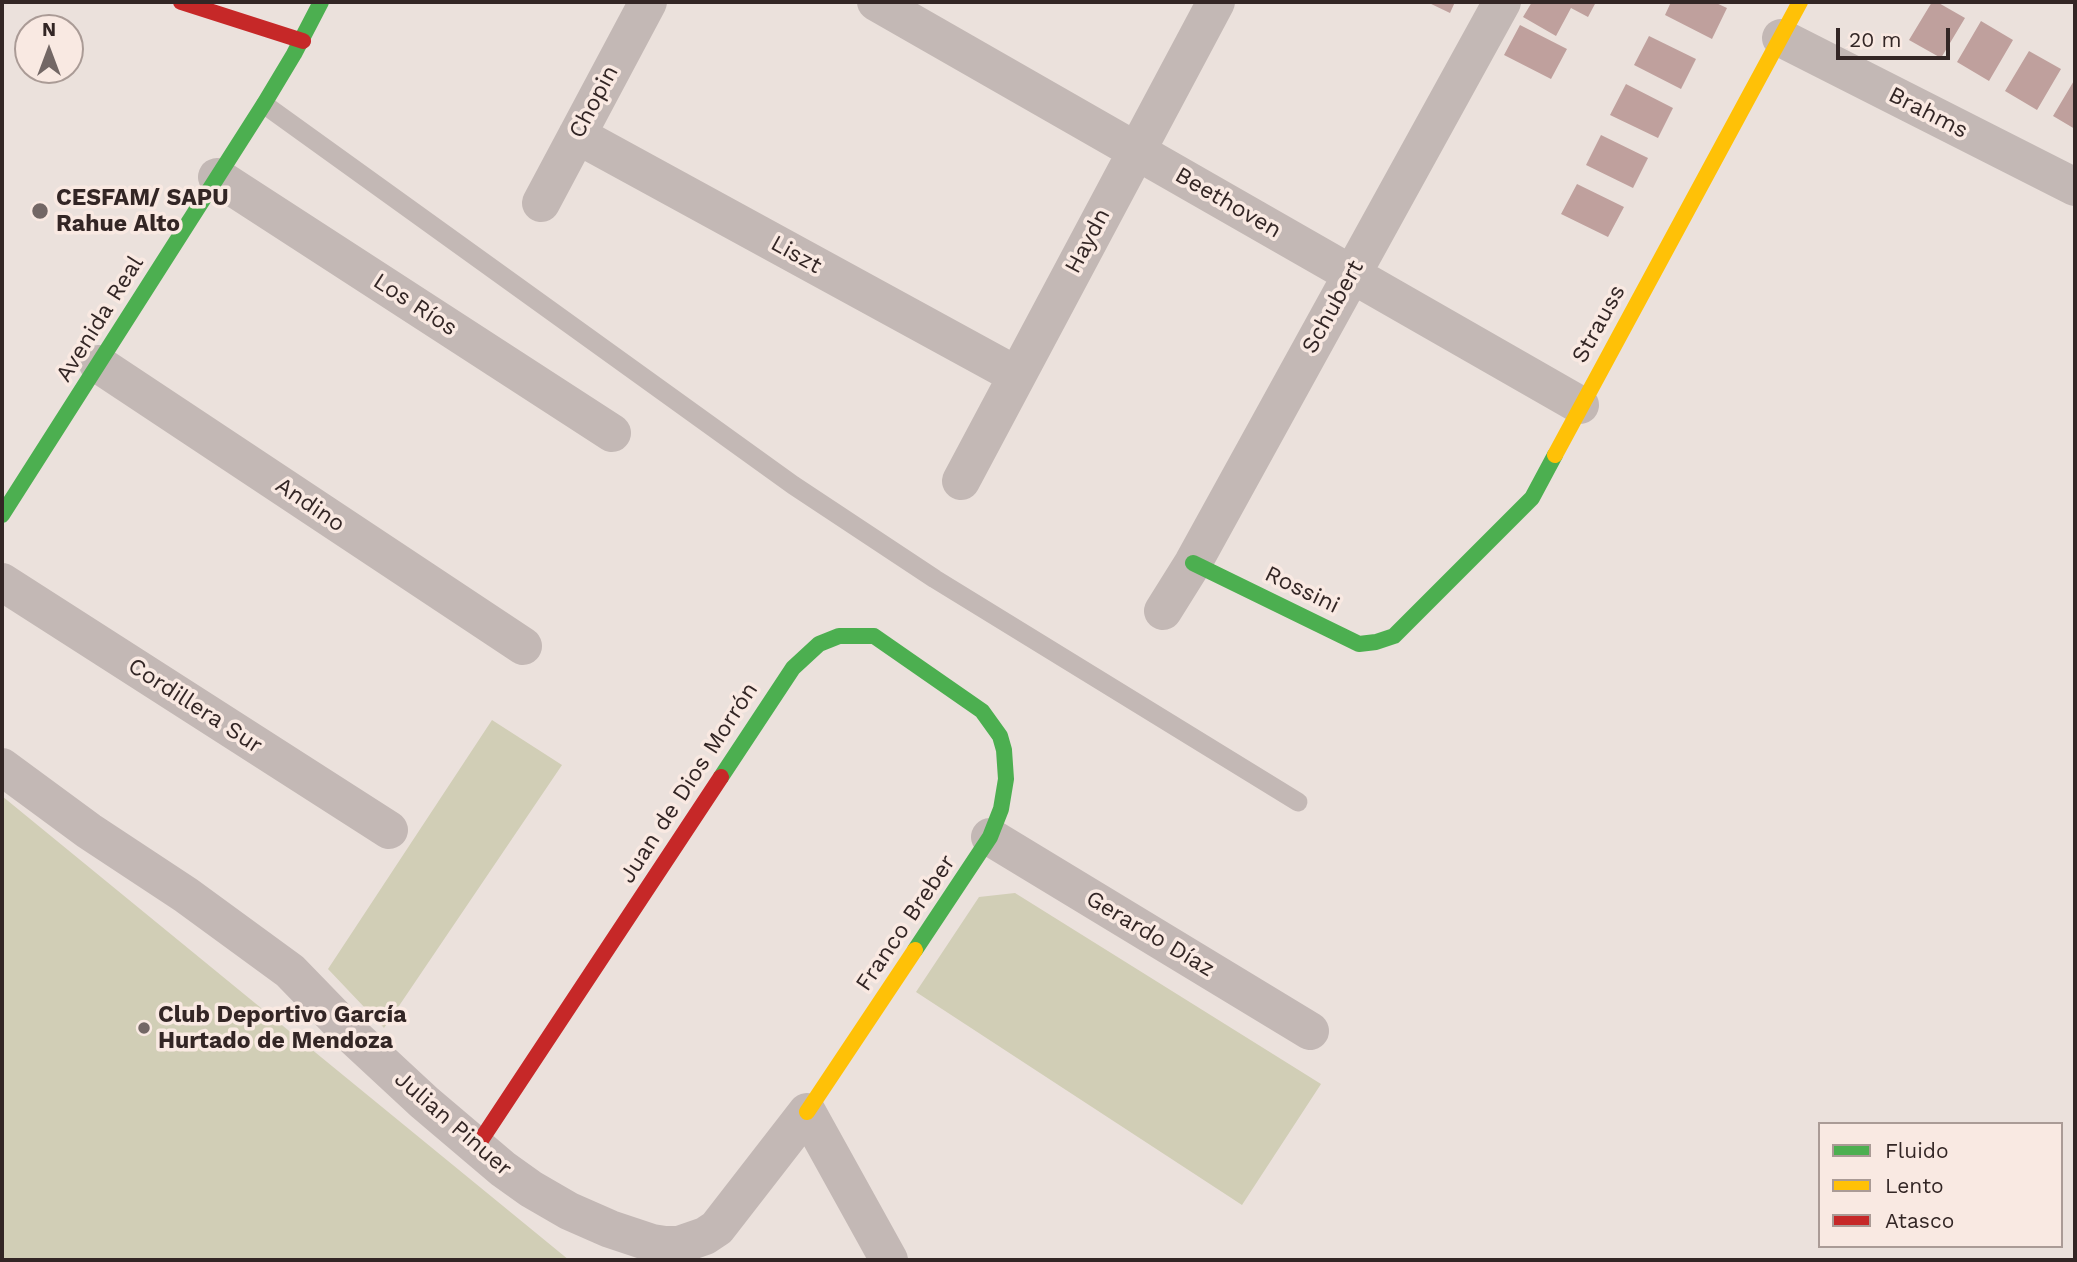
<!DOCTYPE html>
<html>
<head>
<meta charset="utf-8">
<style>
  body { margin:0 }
  #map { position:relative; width:2077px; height:1262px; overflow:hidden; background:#ebe1dc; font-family:"Work Sans",sans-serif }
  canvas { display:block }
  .frame { position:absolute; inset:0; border:4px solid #332625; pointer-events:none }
  .legend { position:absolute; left:1818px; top:1122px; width:245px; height:126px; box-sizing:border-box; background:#f9e9e2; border:2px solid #aa9b96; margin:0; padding:9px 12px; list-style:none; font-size:21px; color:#332625 }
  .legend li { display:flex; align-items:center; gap:14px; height:35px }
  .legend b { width:35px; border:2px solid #aa9b96 }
  .north { position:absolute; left:14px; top:14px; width:70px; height:70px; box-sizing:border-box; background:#f9e9e2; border:2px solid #aa9b96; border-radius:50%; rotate:0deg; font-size:19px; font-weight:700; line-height:28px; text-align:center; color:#332625 }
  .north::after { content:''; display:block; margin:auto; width:24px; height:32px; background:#736765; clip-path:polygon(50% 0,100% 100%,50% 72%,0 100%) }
  .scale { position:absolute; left:1836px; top:28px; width:114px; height:32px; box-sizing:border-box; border:4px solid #332625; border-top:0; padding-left:9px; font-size:21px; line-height:24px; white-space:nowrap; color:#332625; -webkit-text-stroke:5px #f9e9e2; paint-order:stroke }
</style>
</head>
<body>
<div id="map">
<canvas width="2077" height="1262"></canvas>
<div class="frame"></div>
<ul class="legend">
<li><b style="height:9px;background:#4caf50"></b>Fluido</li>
<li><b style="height:9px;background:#ffc107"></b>Lento</li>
<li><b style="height:9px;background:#c62828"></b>Atasco</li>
</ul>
<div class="north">N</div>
<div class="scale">20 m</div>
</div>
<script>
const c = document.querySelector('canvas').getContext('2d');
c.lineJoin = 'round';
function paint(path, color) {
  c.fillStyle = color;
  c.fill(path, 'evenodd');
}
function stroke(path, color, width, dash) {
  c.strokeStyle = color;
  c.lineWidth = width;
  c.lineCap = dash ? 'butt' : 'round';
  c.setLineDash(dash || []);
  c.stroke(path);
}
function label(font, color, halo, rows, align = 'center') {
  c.font = font + ' "Work Sans",sans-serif';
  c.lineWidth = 7;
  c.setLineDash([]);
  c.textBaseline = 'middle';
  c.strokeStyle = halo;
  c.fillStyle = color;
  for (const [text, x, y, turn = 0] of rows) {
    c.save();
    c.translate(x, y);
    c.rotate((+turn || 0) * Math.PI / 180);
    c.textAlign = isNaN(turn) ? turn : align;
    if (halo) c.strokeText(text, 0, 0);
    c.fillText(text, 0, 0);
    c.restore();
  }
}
paint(new Path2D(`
  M492,720l70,45 -178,263 -56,-59z
  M2,796l567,464h-567z
  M1015,893l306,191 -79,121 -326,-213 63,-95z`), '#d1ceb6');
paint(new Path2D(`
  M1427,2h28l-5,11z
  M1532,2h64l-8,15 -17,-9 -15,28 -33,-19z
  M1671,2h43l13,6 -15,31 -47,-24z
  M1932,2h5l28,16 -24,40 -32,-18z
  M1981,21l32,19 -24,41 -32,-19z
  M1520,25l47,24 -16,30 -47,-24z
  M1649,36l47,23 -15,30 -47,-24z
  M2029,51l32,18 -24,41 -32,-19z
  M2075,79v50l-22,-13z
  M1626,84l47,24 -15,30 -48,-23z
  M1601,135l47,23 -15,30 -47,-23z
  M1577,184l47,23 -16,30 -47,-23z`), '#bfa09d');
stroke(new Path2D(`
  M265,105l528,380 142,94 363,223`), '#c3b8b5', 19);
stroke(new Path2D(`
  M876,2l704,403
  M1781,38l294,149
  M577,135l439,240
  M217,177l395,256
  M541,203l107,-201
  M98,364l425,282
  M961,481l255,-479
  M2,582l387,248
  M1163,611l30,-48 309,-561
  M2,767l87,64 97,64 104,76 65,67 69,64 79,67 28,20 38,22 41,18 42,14 13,2h14l26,-9 12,-8 90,-116 82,148
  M990,837l320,194`), '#c3b8b5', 38);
stroke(new Path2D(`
  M2,515l262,-411 30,-50 27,-52
  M1193,563l166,81 17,-2 18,-6 138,-138 23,-43
  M721,777l72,-109 26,-24 20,-8h35l108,75 18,25 4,14 2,29 -5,30 -11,28 -75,113`), '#4caf50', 16);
stroke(new Path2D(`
  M1555,455l245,-453
  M807,1112l108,-162`), '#ffc107', 16);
stroke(new Path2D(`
  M181,2l122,39
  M477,1146l244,-369`), '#c62828', 16);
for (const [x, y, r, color] of [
  [40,211,9,"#736765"],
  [144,1028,7,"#736765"]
]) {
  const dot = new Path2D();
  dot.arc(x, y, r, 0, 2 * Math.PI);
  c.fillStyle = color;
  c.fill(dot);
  stroke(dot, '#f9e9e2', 2.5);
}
label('23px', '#332625', '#f9e9e2', [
  ["Chopin",594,102,-62],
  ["Brahms",1928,113,27],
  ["Beethoven",1228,203,30],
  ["Haydn",1088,241,-62],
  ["Liszt",796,255,29],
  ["Los Ríos",415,305,33],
  ["Schubert",1333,307,-61],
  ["Avenida Real",100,319,-58],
  ["Strauss",1599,324,-61],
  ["Andino",310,505,34],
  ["Rossini",1302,590,26],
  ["Cordillera Sur",195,706,33],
  ["Juan de Dios Morrón",689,783,-57],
  ["Franco Breber",906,923,-56],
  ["Gerardo Díaz",1150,934,31],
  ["Julian Pinuer",453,1124,41]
]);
label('bold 23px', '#332625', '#f9e9e2', [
  ["CESFAM/ SAPU",56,198],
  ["Rahue Alto",56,224],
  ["Club Deportivo García",158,1015],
  ["Hurtado de Mendoza",158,1041]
], 'left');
</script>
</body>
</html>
